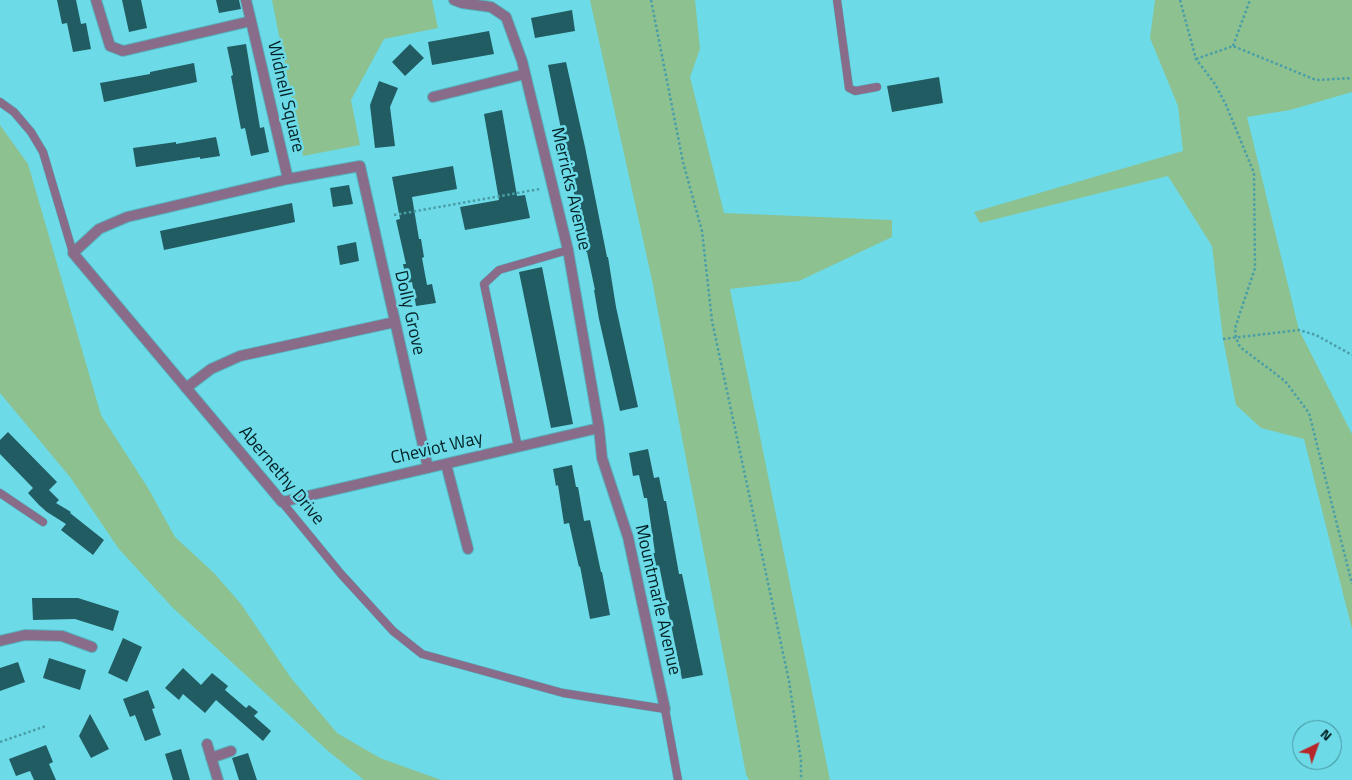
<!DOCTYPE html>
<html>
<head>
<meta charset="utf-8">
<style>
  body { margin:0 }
  #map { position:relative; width:1352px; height:780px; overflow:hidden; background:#6ddae7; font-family:"Titillium Web",sans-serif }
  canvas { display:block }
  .north { position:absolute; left:1292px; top:720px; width:50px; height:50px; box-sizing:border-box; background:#6ddae7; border:1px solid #419099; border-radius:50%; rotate:42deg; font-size:14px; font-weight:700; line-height:20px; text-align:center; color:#002024 }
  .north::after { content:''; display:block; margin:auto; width:18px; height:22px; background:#b72729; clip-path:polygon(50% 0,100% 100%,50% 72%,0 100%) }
</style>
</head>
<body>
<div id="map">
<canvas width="1352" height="780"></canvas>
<div class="north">N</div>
</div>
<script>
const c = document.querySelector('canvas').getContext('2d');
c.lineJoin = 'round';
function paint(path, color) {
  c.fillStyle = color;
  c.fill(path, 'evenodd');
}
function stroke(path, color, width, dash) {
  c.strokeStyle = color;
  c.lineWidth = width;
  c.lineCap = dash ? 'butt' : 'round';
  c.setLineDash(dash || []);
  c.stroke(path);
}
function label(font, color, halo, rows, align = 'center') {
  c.font = font + ' "Titillium Web",sans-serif';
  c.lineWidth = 5;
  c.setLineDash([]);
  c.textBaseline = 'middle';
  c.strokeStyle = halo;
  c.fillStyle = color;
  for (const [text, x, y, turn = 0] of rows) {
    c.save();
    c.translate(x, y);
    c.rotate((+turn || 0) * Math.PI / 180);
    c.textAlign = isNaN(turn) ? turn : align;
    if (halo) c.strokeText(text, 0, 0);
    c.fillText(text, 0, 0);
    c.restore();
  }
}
paint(new Path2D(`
  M272,0h160l6,28 -54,11 -33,61 9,45 -57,11z
  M590,0h105l5,49 -10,28 34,136 168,7v17l-93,44 -69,8 100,491h-81l-3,-6 -94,-494z
  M1155,0h197v92l-62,18 -43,7 52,213 53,104v195l-48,-190 -43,-11 -25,-23 -13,-66 -11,-93 -44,-70 -188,47 -6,-11 209,-61 -5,-45 -28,-68z
  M0,125l28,39 73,251 47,73 27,49 39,36 27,31 50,74 46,55 43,25 61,22h-77l-36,-29 -156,-144 -53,-58 -49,-72 -70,-84z`), '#8dc190');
paint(new Path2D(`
  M57,0h19l5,24 5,-1 5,26 -18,3 -6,-29 -5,1z
  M122,0h19l6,28 -18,4z
  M216,0h23l2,9 -22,4z
  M572,10l3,21 -40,7 -4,-20z
  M489,31l5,23 -62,11 -4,-23z
  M246,44l14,84 4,-1 5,25 -18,4 -6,-28 -4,1 -10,-53 2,-1 -6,-28z
  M410,44l14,14 -19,18 -13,-14z
  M566,62l19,85 22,110h1l8,50 22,100 -18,4 -21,-92 -5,-29h1l-8,-38h-1l-38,-187z
  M194,63l3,19 -93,20 -4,-19 50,-9v-2z
  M939,77l4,26 -51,9 -5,-26z
  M379,81l19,7 -8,19 5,39 -20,2 -5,-43z
  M502,110l15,86 8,-1 5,23 -65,12 -5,-23 39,-7 -15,-86z
  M216,137l4,19 -20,3v-2l-64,10 -3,-19 43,-6v2z
  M453,166l4,23 -45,8 7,42h2l3,18 -2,1 5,27 5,-1 4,19 -20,3 -4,-24 -5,1 -4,-19h3l-10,-44 4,-1 -8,-42z
  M349,185l4,19 -20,3 -3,-19z
  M292,203l3,19 -131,28 -4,-19z
  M356,242l3,19 -19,4 -3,-19z
  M542,267l31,157 -22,4 -32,-156z
  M8,432l49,50 -8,8 10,10 -3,3 15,9 -1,1 34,27 -11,15 -32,-25 5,-6 -19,-12 -8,-7 -11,-12 5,-5 -33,-34v-14z
  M648,449l6,29 5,-1 5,24h2l13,73h3l21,101 -21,4 -22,-109h-3l-4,-17h2l-8,-55h-3l-5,-23 -6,1 -4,-23z
  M572,465l4,22h2l6,34 6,-1 11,52h1l8,43 -20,4 -10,-53 -1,1 -10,-44 -5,1 -6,-39 -2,1 -3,-17z
  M32,598h46l41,13 -6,20 -38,-12 -42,1z
  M123,638l19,9 -15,35 -19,-9z
  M49,658l37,12 -6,20 -37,-12z
  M18,662l7,20 -25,9v-23z
  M183,668l18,17 11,-12 16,13 -3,4 21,18 3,-3 9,7 -4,4 17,15 -8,10 -47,-41 -11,13 -22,-19 -4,6 -14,-12z
  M148,690l7,18 -3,1 9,26 -16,6 -10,-26 -5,2 -7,-18z
  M90,714l19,35 -18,9 -12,-22z
  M46,745l7,17 -4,2 7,16h-22l-4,-9 -14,5 -7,-17z
  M181,749l9,31h-17l-8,-26z
  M248,753l9,27h-18l-7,-22z`), '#205c62');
const service = new Path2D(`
  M837,0l12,88 6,3 22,-4
  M0,102l14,10 17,20 12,20 30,101
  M518,447l-34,-163 15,-14 69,-20
  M0,493l43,29
  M282,502l59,72 52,57 29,23 141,39 102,16 13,71`);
const minor = new Path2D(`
  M96,0l14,46 13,5 128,-30 -5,-21
  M454,0l8,3 29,4 15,10 16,44 46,189 31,178 3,30 26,79 37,172
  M251,21l37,158 -161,38 -28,12 -26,24 209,249 317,-74
  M433,97l92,-23
  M288,179l72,-13 68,302
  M186,388l25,-19 29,-13 155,-34
  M446,464l22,85
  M0,641l25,-6 37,1 30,11
  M207,744l11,36
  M211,758l20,-7`);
stroke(service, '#57b5c0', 9);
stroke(minor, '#57b5c0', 12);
stroke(new Path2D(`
  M651,0l32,162 19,69 10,90 77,360 12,80v19
  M1180,0l16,59 19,25 11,21 28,68 1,95 -20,60 1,10 4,9 45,34 24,32 43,171
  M1233,46l17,-46
  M1196,59l37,-13 83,34 36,-2
  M394,215l146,-26
  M1223,339l76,-9 17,5 36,20
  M0,742l46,-16`), '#4a9ea8', 2.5, [2.5, 2.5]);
stroke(service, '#896c89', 8);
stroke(minor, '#896c89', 10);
label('18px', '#002024', '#6ddae7', [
  ["Widnell Square",285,97,77],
  ["Merricks Avenue",570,189,77],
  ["Dolly Grove",409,313,77],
  ["Cheviot Way",437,449,-13],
  ["Abernethy Drive",281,476,50],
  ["Mountmarle Avenue",657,600,77]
]);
</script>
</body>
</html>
